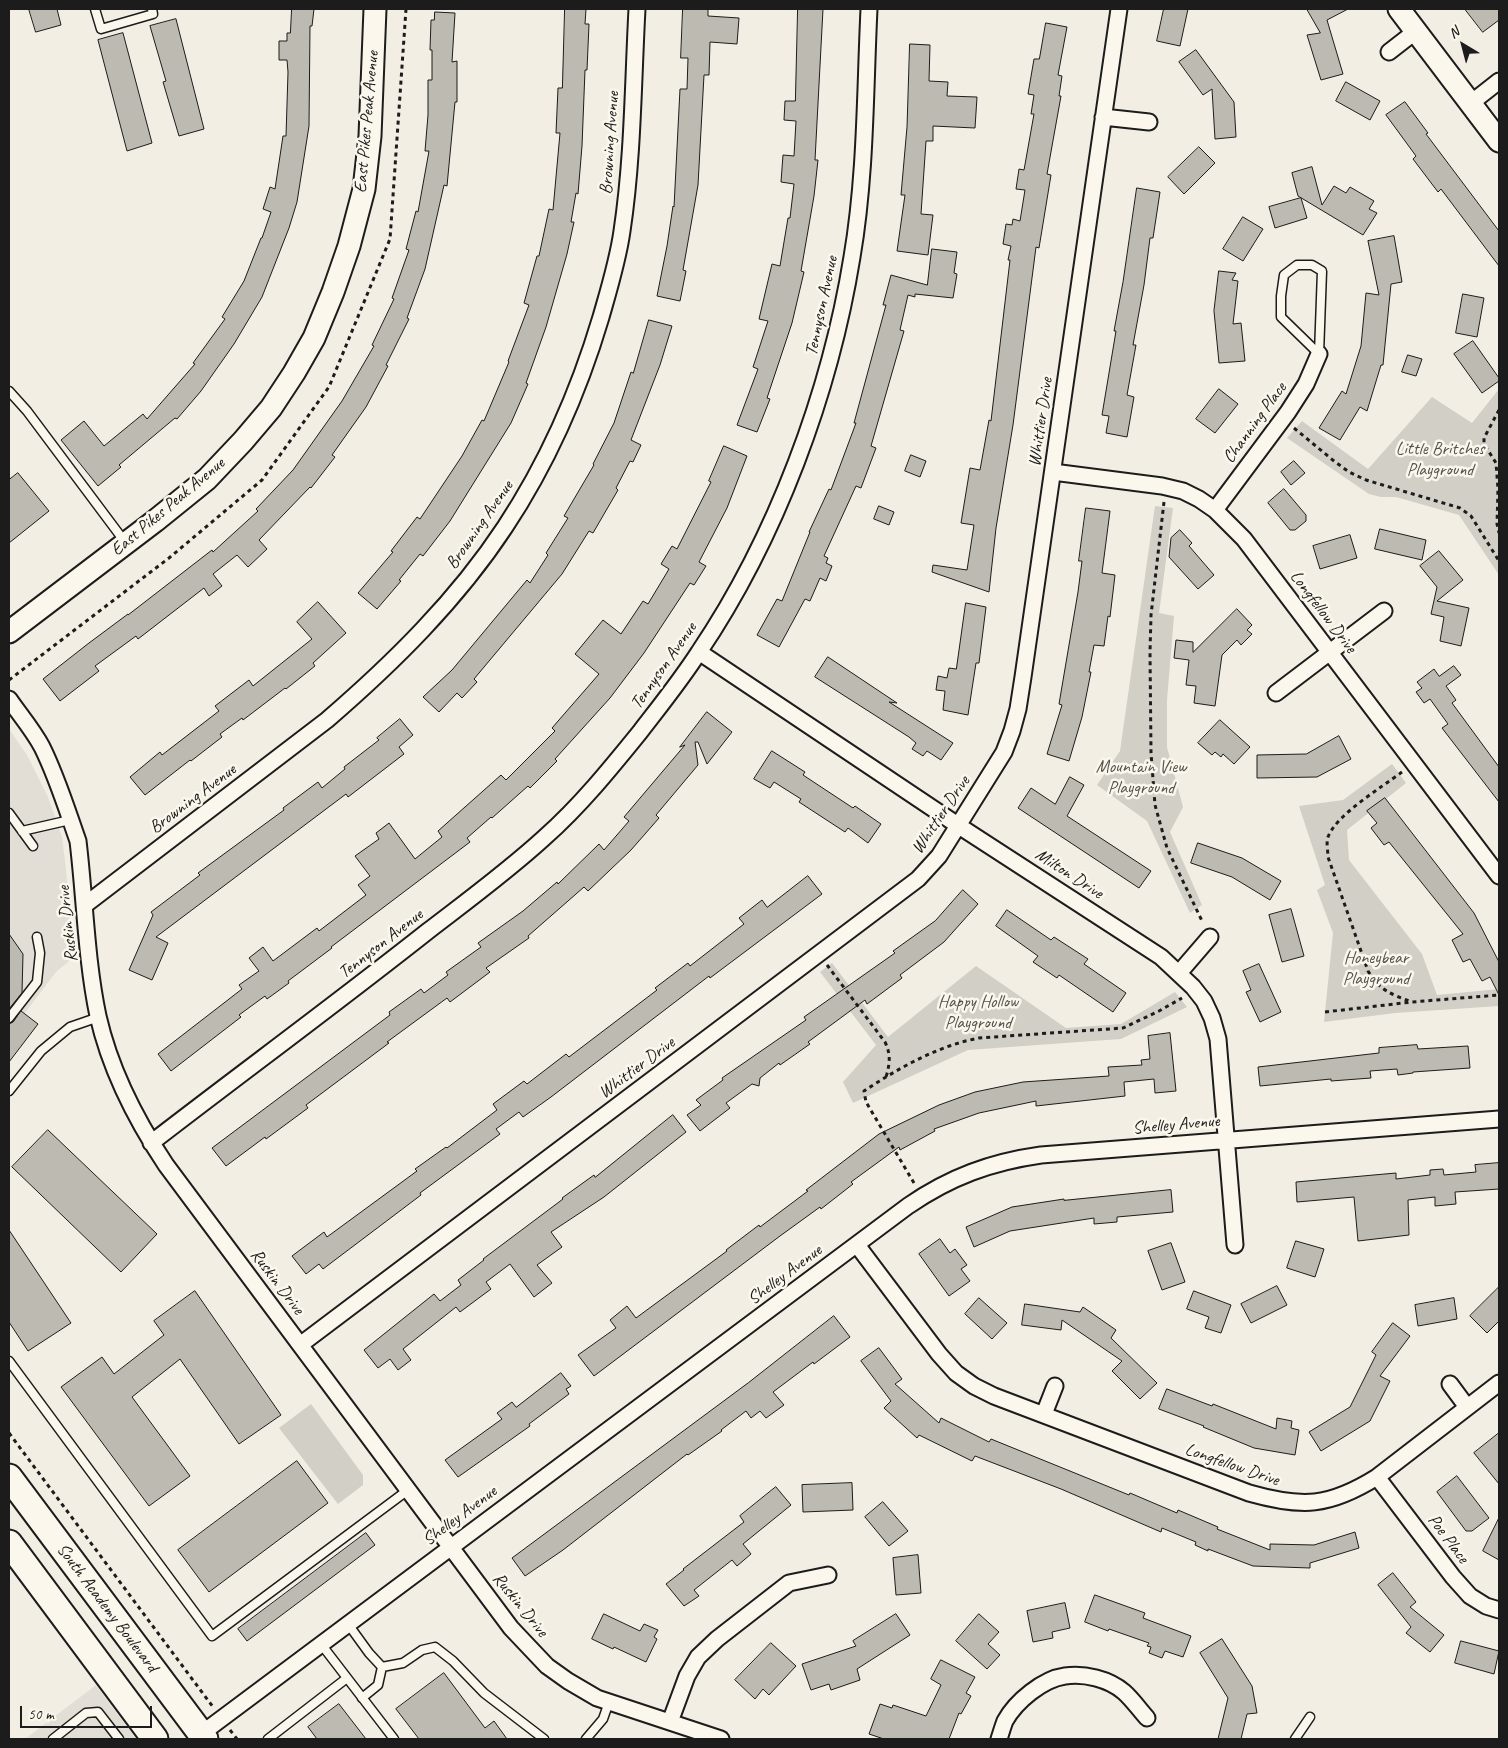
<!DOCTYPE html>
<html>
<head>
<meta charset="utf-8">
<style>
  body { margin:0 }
  #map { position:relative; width:1508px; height:1748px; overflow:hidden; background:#f2eee4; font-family:Caveat,sans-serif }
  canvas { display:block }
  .frame { position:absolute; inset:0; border:10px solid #1c1c1c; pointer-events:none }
  .north { position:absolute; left:1438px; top:20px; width:50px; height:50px; -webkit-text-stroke:4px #fbf7ec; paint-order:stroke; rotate:323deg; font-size:14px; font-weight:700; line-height:20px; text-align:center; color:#1c1c1c }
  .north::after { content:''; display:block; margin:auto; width:18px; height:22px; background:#1c1c1c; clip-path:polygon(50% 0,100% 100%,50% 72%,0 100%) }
  .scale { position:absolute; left:20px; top:1706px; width:132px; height:22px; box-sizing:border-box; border:2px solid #1c1c1c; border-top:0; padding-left:6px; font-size:15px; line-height:18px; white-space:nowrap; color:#1c1c1c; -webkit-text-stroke:4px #fbf7ec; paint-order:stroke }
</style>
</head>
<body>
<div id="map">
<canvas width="1508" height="1748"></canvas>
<div class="frame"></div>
<div class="north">N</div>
<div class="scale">50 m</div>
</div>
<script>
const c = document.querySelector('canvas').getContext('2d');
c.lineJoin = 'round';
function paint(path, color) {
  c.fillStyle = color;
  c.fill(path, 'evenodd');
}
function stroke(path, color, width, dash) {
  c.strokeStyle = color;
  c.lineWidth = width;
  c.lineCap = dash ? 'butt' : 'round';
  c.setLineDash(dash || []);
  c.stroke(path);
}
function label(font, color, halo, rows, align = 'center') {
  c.font = font + ' Caveat,sans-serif';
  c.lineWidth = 5;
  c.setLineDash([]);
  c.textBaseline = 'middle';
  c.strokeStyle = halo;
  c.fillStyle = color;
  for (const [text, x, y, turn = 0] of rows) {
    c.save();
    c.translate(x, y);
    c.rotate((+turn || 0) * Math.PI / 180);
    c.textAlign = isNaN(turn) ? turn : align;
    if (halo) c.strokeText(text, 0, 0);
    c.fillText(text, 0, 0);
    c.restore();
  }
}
paint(new Path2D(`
  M9,729l18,26 21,42 14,40 4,32 7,89 -17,14 -47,62z
  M96,1685l40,54h-111z`), '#e2ded5');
paint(new Path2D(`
  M1499,389v186l-40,-60 -63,-18h-15l-12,-3 -82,-56 15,-17 66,48 64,-72 40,26z
  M1155,506l18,2 -14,105 15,3 -7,84v47l16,60 -13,25 32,73 -12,8 -43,-92 -50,-36 23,-34z
  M1392,764l14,19 -59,47 2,30 73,94 15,41 62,-6v17l-104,7 -71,9 9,-89 -16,-43 8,-5 -26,-79 44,-6z
  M832,963l56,74 88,-71 90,62 55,-4 54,-32 12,15 -66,32 -153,11 -115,53 -10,-21 33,-37 -56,-73z
  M311,1404l52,71v10l-25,19 -59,-76z`), '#d2cfc6');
const building = new Path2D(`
  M29,9h28l4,16 -25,7z
  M292,9h22l-2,17h-2l-1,100 -12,76 -8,26 -27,69 -28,47 -33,47 -24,28 -2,-1 -56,47 2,2 -23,19 -37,-46 23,-19 20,25 39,-32 4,5 48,-55 -2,-1 32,-44 -3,-2 22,-36 17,-43h1l9,-26 -8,-3 7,-22 5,2 8,-53h3l2,-64 -1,-12h-8v-19h8v-8h3z
  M565,9h21l-1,15h4l-2,46h-2l-3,76 -4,48 -2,-1 -5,29h3l-7,32 -21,73 -20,56 2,1 -17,39 -61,98 -27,35 -3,-2 -21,26 2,1 -24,28 -19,-16 35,-41 -2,-1 26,-34 3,2 42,-63 20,-36 2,1 25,-59 -1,-1 21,-56 -5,-2 13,-47h2l10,-47 4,1 7,-77h-4l2,-45h4z
  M683,9h25v7l31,2 -2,26 -27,-2 -1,33h-5l-6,110 -15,85 3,1 -6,30 -23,-5 10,-50 6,-40 1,1 6,-118h7l1,-31h-7z
  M798,9h25l-8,151h3l-4,36 -13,75 3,1 -12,51 -25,75 3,1 -13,33 -20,-7 21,-56 -5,-2 15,-46 -9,-2 13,-55 8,2 8,-48h2l4,-34 -13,-2 2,-27 11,1 2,-35 -12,-1 1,-19h10z
  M1164,9h24l-8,37 -23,-5z
  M1307,9h41l-21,11 16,54 -22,6 -14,-45 13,-2z
  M1465,9h34v11l-16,12z
  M435,12l20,1 -3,49 5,-1v41h-2l-8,84 -3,-1 -19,84 -18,49 2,1 -23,46 2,1 -22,41 -34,48 3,2 -24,31 -1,-1 -51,53 8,9 -19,18 -11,-12 -24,19 9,12 -13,10 -5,-8 -66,51 -2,-3 -41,30 4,5 -39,30 -17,-22 46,-36 39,-29v1l84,-65 1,2 45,-41 -2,-2 37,-39 49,-69 32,-55 -2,-1 22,-46 -2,-1 17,-48 -3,-1 10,-38 2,1 11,-61h-4l3,-36v-35h4v-30h-2l1,-30h3z
  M176,19l28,110 -25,7 -16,-54 3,-1 -16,-55z
  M1046,23l21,4 -9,48 4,1 -3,20h2l-14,78 4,1 -12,73 -3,-1 -23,178 -17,103 -7,64 -57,-20 1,-7 34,5 7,-45 -13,-2 9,-55 10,2 9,-50 2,1 19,-161h-2l3,-14 -8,-2 3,-20 6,1 1,-6 7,2 5,-31 -9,-1 3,-20 5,1 10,-56h-3l3,-19 -6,-1 6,-35h5z
  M123,33l29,110 -25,8 -29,-111z
  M910,44l20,1 -1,36 19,1 -1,14 30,1 -2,31 -42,-2v15h-7l-5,73 12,1 -5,40 -31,-4 8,-56h-4l6,-68z
  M1196,50l38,52 2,35 -21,2 -3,-50 -9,6 -24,-33z
  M1346,82l34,19 -10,19 -34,-19z
  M1405,102l23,31 -2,1 73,97v35l-58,-77 -3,3 -25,-33 3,-3 -30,-41z
  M1199,147l16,16 -31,31 -16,-17z
  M1312,167l10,38 12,-19 12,7 4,-6 24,14 -5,8 8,4 -14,22 -65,-39 -6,-23z
  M1137,188l23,4 -7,46h-3l-6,47 -11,60h3l-9,50 7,2 -7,40 -21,-4 3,-17 -7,-1 14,-84h-2l9,-49z
  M1301,198l6,20 -32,10 -6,-21z
  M1243,217l20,12 -20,32 -20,-12z
  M1394,236l8,46 -11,2 -8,81h-2l-14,46 -7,-4 -20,33 -21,-12 23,-37 4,3 15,-48 5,-53 13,2 -11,-54z
  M932,249l25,3 -3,21 3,1 -4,24 -38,-4v3l-7,-2 -8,35 4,1 -33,115 5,2 -15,40 -5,-2 -32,70 4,2 -2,5 6,3 -6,15 -6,-3 -10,23 -5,-2 -26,48 -22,-12 20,-36 5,2 28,-69h-1l20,-43 2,1 25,-67h-2l32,-118h-3l8,-30 36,10z
  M1219,271l17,2 -4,7 6,1 -5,43 8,-1 4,38 -26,2 -5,-52z
  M1463,294l21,4 -7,39 -21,-4z
  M649,320l23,6 -12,39 -29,75 10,5 -8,17 -3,-1 -14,27 2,2 -25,43 -4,-2 -27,43 -88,105 3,3 -15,16 -5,-5 -18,19 -16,-15 29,-27 75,-90 3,3 18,-28 -2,-2 22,-35 -4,-2 30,-51 -1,-1 21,-41 17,-51 2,1z
  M1473,341l26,37v3l-17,12 -28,-39z
  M1408,355l14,4 -6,17 -14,-4z
  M1219,389l19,15 -23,29 -19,-14z
  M724,446l23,10 -20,52 -28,54 7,4 -12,19 -4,-2 -46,70 -34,45 -55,61 2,2 -27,27 -2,-2 -36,32 -1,-1 -24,21 3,4 -139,105 1,1 -44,33 1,2 -22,16 -2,-3 -26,19 2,2 -70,54 -13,-17 84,-65 -3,-4 20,-14 -10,-13 14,-11 10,14 44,-33 2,3 47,-36 -8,-10 12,-9 -15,-20 24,-17 -3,-6 13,-10 26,36 27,-22 -4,-6 63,-56 5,5 49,-49 -3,-3 47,-54 -24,-20 28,-34 18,14 22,-33 5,3 21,-35 -8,-5 11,-18 5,3 34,-67 -2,-1z
  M911,455l15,6 -6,16 -15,-6z
  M1294,461l11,12 -14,12 -10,-13z
  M18,473l31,38 -40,32v-63z
  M1284,489l22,26v6l-11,9h-5l-22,-27z
  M879,506l15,6 -5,13 -15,-6z
  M1086,508l24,3 -8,62 13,2 -5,42 -2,-1 -4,30 -10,-1 -5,27h2l-9,45 -13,44 -22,-7 15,-49 -3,-1 19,-112 4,-31h-3z
  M1380,529l46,11 -4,20 -47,-11z
  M1180,530l12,13 -3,3 25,29 -16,14 -29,-32 2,-19z
  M1350,535l7,23 -37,11 -7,-23z
  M1439,551l24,29 -26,21 32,7 -8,38 -21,-5 4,-24 -13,-3 6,-27 -17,-21z
  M318,602l28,31 -33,30 2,3 -29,23 -1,-1 -42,32 -1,-2 -22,16 2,3 -31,24 -1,-1 -45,35 -15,-18 30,-25 2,3 57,-44 -4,-5 34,-26 4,6 59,-47 -15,-17z
  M966,603l20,4 -7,56h-3l-8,52 -25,-5 2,-19 -9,-1 2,-14 9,2 2,-10 7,1z
  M1237,609l15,16 -5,5 5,4 -11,11 -4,-5 -15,15 -7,51 -21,-3 2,-17 -10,-1 3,-25 -15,-2 2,-18 17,2v10z
  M828,657l69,46 -8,-1 64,41 -12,17 -14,-9 -4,5 -11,-7 4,-6 -7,-6 -94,-60z
  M1454,666l7,9 -15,11 10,14 -4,3 47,64v35l-57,-74 6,-4 -18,-25 -6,4 -8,-11 6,-4 -5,-6 17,-13 5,7z
  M707,712l25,20 -25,32 -9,-22h-3l3,23 -42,50 3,3 -28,32 -43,41 -4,-4 -56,49 1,2 -43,30 4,4 -40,30 -3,-4 -60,44 2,1 -83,62 2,3 -42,31 -1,-2 -39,29 -14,-18 178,-133 -1,-3 32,-23 3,4 24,-18 -2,-3 35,-25 -3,-4 45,-32 34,-29 1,2 41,-40 5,6 25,-29 -5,-4 61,-72 -5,2z
  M400,719l13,16 -14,12 5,7 -56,43 -2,-3 -190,143 12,6 -16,37 -23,-10 24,-55 -2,-3 49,-37 -2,-2 86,-63 -1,-2 35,-26 4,6 23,-19 -1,-2 35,-27 -2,-2z
  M1220,720l30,27 -16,17 -11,-10 -2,3 -6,-5 -3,3 -14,-12z
  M1339,736l12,23 -34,18 -60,1v-23l49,-1z
  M772,751l33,21 -2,3 50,33 2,-2 26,18 -13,19 -20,-15 -3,4 -46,-30 2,-3 -27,-17 -4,6 -16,-9z
  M1070,777l14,8 -17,31 84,55 -12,17 -121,-80 13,-20 24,16z
  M1385,798l89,115 25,49v33l-9,-18 -8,4 -12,-22 -7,3 -11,-22 11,-6 -74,-92 -5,3 -13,-17 6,-5 -10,-12z
  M1198,843l44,15 39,23 -11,19 -38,-23 -41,-14z
  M808,876l14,18 -112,84 -1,-2 -158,121 -28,20 -4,-5 -23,17 4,5 -80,59 1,2 -98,74 -4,-5 -13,10 -14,-18 32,-24 3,5 90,-66 -2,-2 31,-22 1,1 50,-38 -4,-6 31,-23 3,3 39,-30 3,3 88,-67 -2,-2 33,-25 2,3 54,-42 -5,-6 23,-18 5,7z
  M963,890l15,14 -34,38 -44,33 2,3 -35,26 -2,-4 -57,42 2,2 -30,21 -1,-2 -19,15 -1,8 -7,-2 -26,19 4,5 -30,23 -13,-16 14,-10 -5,-5 27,-20 -1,-2 84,-58 -2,-3 91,-64 -2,-2 42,-30z
  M1291,909l13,47 -22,6 -13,-47z
  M1007,910l44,30 3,-3 34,22 -4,5 42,29 -13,19 -54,-37 -2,3 -24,-16 5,-6 -42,-30z
  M9,934l14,20 -1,39 -13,16z
  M1259,964l22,48 -21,10 -14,-30 5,-2 -8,-19z
  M21,1011l17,13 -29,38v-38l4,-2z
  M1170,1033l6,58 -21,2 -1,-14 -30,3 1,14 -89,10v-5l-57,12 -45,16 1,2 -35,19 -1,-3 -48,35 2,2 -32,25 -1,-2 -40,29 -186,140 -16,-21 38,-27 -6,-8 17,-14 9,12 91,-67 -1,-1 33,-25 1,2 48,-36 -2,-1 73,-56 60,-29 36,-13 48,-10 86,-6 -1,-9 34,-2 -1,-5 9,-1 -2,-23z
  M1417,1045l1,4 50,-3 2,22 -57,4v1l-15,2 -1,-6 -27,2 1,7 -40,3v-2l-71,7 -2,-19 121,-14v-5z
  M673,1115l13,17 -82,65 -53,35 11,15 -25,18 15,18 -18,14 -24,-33 -24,18 5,7 -31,23 -4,-5 -53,42 8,11 -13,10 -8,-11 -12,9 -14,-18 70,-56 6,7 21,-16 -3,-5 26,-20 -1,-1 80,-60 -1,-1 32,-23 1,2z
  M48,1130l109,104 -36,38 -109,-105z
  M1499,1163v26l-44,3 1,12 -21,2v-9l-27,3 1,35 -51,6 -4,-44 -57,5 -1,-20 100,-9v6l34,-4v-5l13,-1 1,6 32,-3 -1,-7z
  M1171,1190l2,22 -56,5v5l-23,2v-6l-84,13 -36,16 -8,-20 46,-20 52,-8v1z
  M9,1230l62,93 -43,28 -19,-29z
  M940,1239l10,14 5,-4 12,16 -6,4 9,12 -21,15 -30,-42z
  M1296,1241l28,8 -9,28 -28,-9z
  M1171,1243l14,39 -23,8 -14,-39z
  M1277,1286l10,19 -36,18 -10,-19z
  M1499,1287v34l-12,12 -17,-17z
  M195,1291l86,124 -42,29 -59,-85 -48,38 58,79 -41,30 -88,-119 41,-30 12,17 50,-39 -10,-14z
  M1194,1291l37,14 -10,28 -16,-5 4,-11 -22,-8z
  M979,1298l28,25 -15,16 -27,-25z
  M1454,1298l3,21 -39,7 -3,-21z
  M1025,1304l55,8 3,-5 33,23 -5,8 46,45 -17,16 -28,-28 10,-10 -60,-41 -1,10 -39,-5z
  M834,1316l16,21 -36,27 -1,-2 -40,30 11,13 -18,13 -6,-7 -9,7 -5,-7 -25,19 1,1 -34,24 -1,-1 -124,96 -38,26 -13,-18 236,-175z
  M1393,1323l17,13 -30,40 10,5 -20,40 -49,30 -12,-19 41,-25 26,-52 -4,-3z
  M879,1348l23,31 -7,5 44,39 2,-5 48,24 2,-3 138,56 1,-2 47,20 1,-3 40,17 -1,2 53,21v-6l44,1 41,-13 4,16 -49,15v5l-57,-2 -45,-17v2l-13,-6 1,-3 -34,-14 -1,4 -100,-43 -86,-33 -3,5 -53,-26 -2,3 -33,-30 7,-7 -30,-40z
  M561,1373l10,13 -5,3 3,5 -40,30 1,2 -72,51 -13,-17 57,-41 -5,-6 15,-11 4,5z
  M1167,1389l45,17 1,-2 63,25 1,-11 15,3 -1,7 8,2 -4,25 -41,-7 -51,-21 1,-1 -45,-17z
  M1499,1433v51l-25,-31z
  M297,1461l31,42 -119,89 -31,-42z
  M1457,1476l32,42 -17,13h-6l-29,-39z
  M852,1483l1,27 -50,2 -1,-27z
  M776,1487l15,18 -48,39 8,10 -14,12 -5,-6 -38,30 5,6 -15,10 -18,-22 18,-14 -1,-1 61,-47 -4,-6z
  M883,1502l25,29 -19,15 -24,-29z
  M1499,1518v42l-16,-9z
  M366,1533l9,12 -128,96 -9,-12z
  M918,1555l3,38 -25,2 -3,-37z
  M1393,1573l23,29 -6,5 34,28 -14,17 -24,-19 5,-6 -33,-42z
  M1095,1595l50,18 -2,5 48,18 -8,21 -18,-6 -3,7 -13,-5 2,-6 -4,-1 2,-3 -40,-14 -1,2 -23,-9z
  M1065,1603l5,25 -18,4 1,6 -20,4 -6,-31z
  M604,1614l36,17 4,-7 14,6 -4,7 3,2 -11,23 -32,-15 -1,2 -21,-10z
  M896,1614l14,21 -53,34 3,11 -29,10 -2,-6 -18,6 -9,-26 54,-18 -3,-5z
  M979,1614l20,18 -11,12 12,11 -13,14 -31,-28z
  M1222,1639l30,47 5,27 -10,1 -6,25h-23l10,-41 -28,-45z
  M1461,1641l38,10 -5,23 -39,-11z
  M771,1643l25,23 -27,29 -6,-6 -8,10 -20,-19z
  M941,1660l34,17 -9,16 5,3 -10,18 -2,-1 -10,26h-65l-15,-5 11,-30 12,4 1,-3 33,11 15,-31 -10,-6z
  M444,1673l41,55 9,-7 13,18h-88l-23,-30z
  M339,1704l27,35h-49l-9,-12z`);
paint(building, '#bdbab1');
stroke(building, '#1c1c1c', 1);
const service = new Path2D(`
  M95,9l6,20 52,-15 -1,-5
  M1297,265h15l10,6 -3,83 -38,-37v-21l3,-21z
  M9,391l18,20 98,131
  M9,813l24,33
  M22,831l48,-11
  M9,1018l28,-36 3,-29 -3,-16
  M9,1091l32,-40 29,-24 29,-10
  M9,1361l203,275 196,-146
  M348,1624l21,29 13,14 21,-4 19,-13 13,-3 18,14 31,32 60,46
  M321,1644l73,95
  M362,1698l16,-13 4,-18
  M53,1739l33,-26 12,-1 21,27
  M268,1739l79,-61
  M586,1739l17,-20 6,-17
  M1295,1739l15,-22`);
const minor = new Path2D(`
  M1389,52l27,-21
  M1471,103l28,-22
  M1103,117l46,5
  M1053,472l109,14 21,5 16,8 16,11 29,29 255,337
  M1215,510l73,-98 18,-28 13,-30
  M699,652l260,174 202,131 32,30 11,14 8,17 6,21 17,206
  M1276,693l108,-82
  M9,699c11,16 24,31 33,48 15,30 25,63 36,94 7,58 8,118 20,175 12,53 38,104 68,149l345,463 36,38 21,15 29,17 124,41
  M85,905l242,-185c66,-57 130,-120 178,-193 43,-65 74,-136 96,-210 8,-28 17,-57 21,-86 11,-73 11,-148 15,-222
  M1179,973l31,-36
  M151,1143c92,-71 186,-140 277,-212 39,-30 80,-60 117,-94 35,-31 65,-68 95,-105 20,-26 41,-52 59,-80 77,-114 131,-259 153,-395 14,-82 13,-166 17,-248
  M857,1245l82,109 17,19 18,13 20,10 255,97c53,15 80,14 128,-16l122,-94
  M300,1345l618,-466 21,-23 65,-104 8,-21 6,-22 5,-32 96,-668
  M1450,1384l17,23
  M1044,1414l11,-28
  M1377,1477l76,100 17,19 16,10 13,4
  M670,1722l17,-46 11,-19 19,-18 72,-56 39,-8
  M201,1734l707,-528c42,-29 83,-44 133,-51l458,-36
  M999,1739c2,-6 4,-13 6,-18 11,-20 38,-42 60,-45 19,-3 44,3 59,16 8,7 15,17 23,26`);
const secondary = new Path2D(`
  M1399,9l100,132
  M9,632l146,-111 52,-42 36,-38 28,-33 23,-35 20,-35 19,-46 16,-46 15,-57 6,-53 5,-127`);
const trunk = new Path2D(`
  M9,1477l196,262
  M9,1543l146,196`);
stroke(service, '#1c1c1c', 11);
stroke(minor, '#1c1c1c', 19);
stroke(secondary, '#1c1c1c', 25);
stroke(trunk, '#1c1c1c', 29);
stroke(new Path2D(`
  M1499,410l-15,28v6l12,19 2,26 -1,35 2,9
  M1294,428l40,33 15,11 17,8 94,28 11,8 28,45
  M1164,502l-13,113 -1,37 1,101 4,52 12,43 36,75
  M9,680l160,-122 93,-78 67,-93 61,-148 16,-230
  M1402,772c-20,15 -66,43 -74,65 -2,6 0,14 0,20l40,114c12,20 23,23 44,31
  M827,965l58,77c6,13 5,21 1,35
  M1325,1012l87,-10 87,-7
  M914,1183l-48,-81 -2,-11c35,-23 73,-45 115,-53l144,-10 36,-17 23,-13
  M9,1433l204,274
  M230,1730l7,9`), '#1c1c1c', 3, [4, 4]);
stroke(service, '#fbf7ec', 8);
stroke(minor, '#fbf7ec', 15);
stroke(secondary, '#fbf7ec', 21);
stroke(trunk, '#fbf7ec', 25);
label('18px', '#1c1c1c', '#fbf7ec', [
  ["East Pikes Peak Avenue",367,122,-85],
  ["Browning Avenue",610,143,-86],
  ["Tennyson Avenue",822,306,-78],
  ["Whittier Drive",1041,422,-82],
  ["Channing Place",1255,423,-54],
  ["East Pikes Peak Avenue",168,507,-40],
  ["Browning Avenue",480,525,-55],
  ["Longfellow Drive",1323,612,53],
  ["Tennyson Avenue",664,666,-55],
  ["Browning Avenue",193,799,-37],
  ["Whittier Drive",941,815,-56],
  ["Milton Drive",1069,874,33],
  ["Ruskin Drive",68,924,-96],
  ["Tennyson Avenue",381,944,-38],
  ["Whittier Drive",637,1068,-37],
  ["Shelley Avenue",1176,1125,-5],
  ["Shelley Avenue",785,1275,-37],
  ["Ruskin Drive",277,1282,53],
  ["Longfellow Drive",1232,1465,19],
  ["Shelley Avenue",460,1516,-37],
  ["Poe Place",1448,1539,53],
  ["Ruskin Drive",520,1605,51],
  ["South Academy Boulevard",107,1608,53]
]);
label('18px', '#53524f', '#fbf7ec', [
  ["Little Britches",1440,449],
  ["Playground",1440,470],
  ["Mountain View",1141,767],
  ["Playground",1141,788],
  ["Honeybear",1376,958],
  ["Playground",1376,979],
  ["Happy Hollow",978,1002],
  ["Playground",978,1023]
]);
</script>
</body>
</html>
